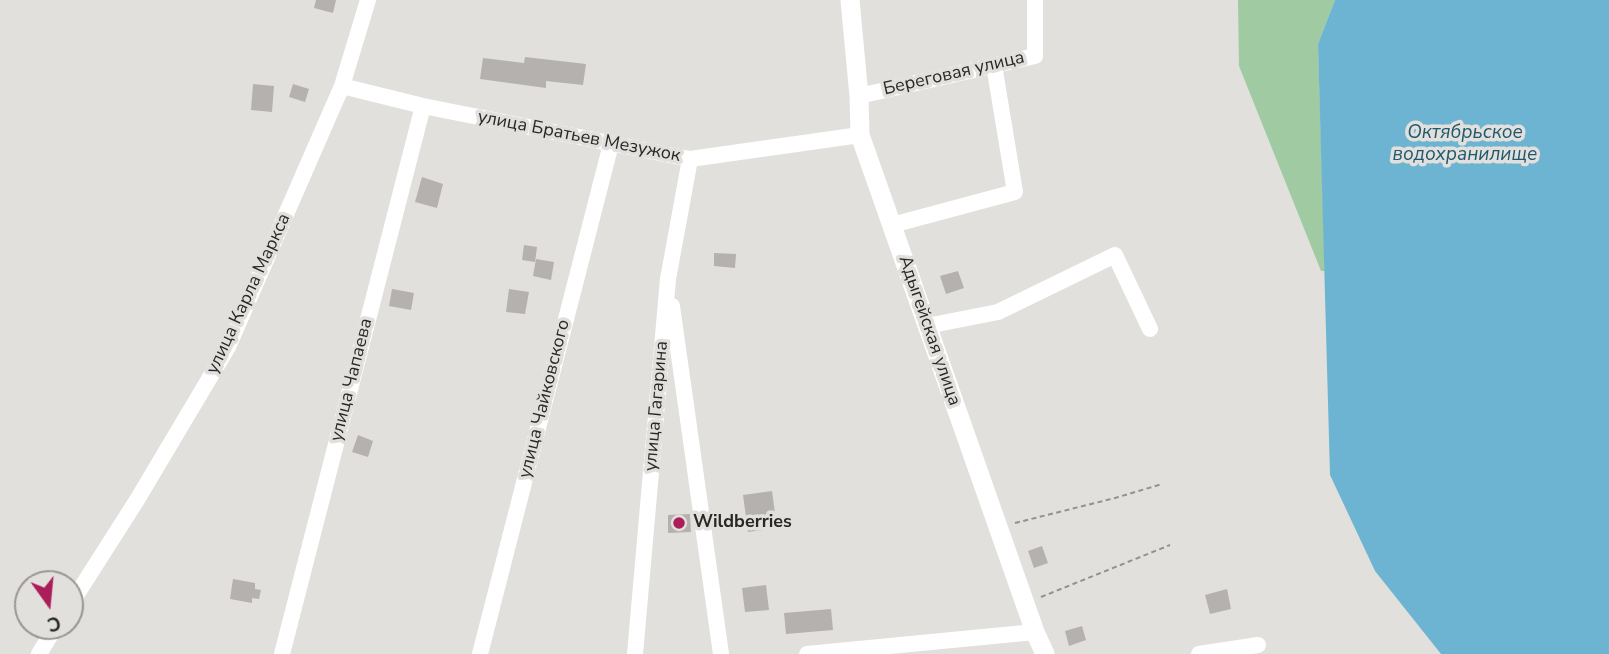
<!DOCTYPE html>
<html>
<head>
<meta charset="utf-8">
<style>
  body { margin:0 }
  #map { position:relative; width:1609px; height:654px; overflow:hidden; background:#e2e0dd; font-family:"Nunito Sans",sans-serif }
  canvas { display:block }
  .north { position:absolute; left:14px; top:570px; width:70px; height:70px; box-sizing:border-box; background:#e2e0dd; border:2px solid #989694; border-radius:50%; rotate:165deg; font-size:19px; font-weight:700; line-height:28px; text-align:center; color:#292827 }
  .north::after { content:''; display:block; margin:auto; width:24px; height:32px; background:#ac1e5a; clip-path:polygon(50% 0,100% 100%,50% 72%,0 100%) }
</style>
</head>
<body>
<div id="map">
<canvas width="1609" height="654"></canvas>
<div class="north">С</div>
</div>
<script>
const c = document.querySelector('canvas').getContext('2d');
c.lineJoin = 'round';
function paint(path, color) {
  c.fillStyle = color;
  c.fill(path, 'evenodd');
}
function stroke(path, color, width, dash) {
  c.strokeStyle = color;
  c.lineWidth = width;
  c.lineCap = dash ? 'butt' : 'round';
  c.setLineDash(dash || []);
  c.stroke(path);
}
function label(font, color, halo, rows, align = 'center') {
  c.font = font + ' "Nunito Sans",sans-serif';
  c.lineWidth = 7;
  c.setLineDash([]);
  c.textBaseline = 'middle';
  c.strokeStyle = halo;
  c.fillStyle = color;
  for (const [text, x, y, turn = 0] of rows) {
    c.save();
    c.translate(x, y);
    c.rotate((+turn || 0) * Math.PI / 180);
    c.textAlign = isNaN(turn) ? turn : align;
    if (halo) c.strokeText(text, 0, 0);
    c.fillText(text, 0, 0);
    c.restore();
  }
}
paint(new Path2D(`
  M1238,0h97l-17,44 7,227h-4l-82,-205z`), '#9fcaa2');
paint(new Path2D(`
  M1335,0h274v654h-168l-66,-83 -45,-96 -12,-431z`), '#6db4d2');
paint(new Path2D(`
  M316,0h20l-3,13 -19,-5z
  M525,57l61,7 -3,21 -37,-4v7l-66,-9 3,-21 41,5z
  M253,84l21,2 -2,26 -21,-2z
  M293,84l16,5 -4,13 -16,-5z
  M422,177l21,7 -6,24 -22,-6z
  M524,245l13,2 -2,15 -13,-2z
  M714,253l22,1 -1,14 -21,-2z
  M536,259l18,3 -3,18 -18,-4z
  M958,271l6,17 -18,6 -6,-18z
  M392,289l22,4 -3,17 -22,-4z
  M509,289l20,3 -4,22 -19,-2z
  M358,435l15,6 -5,16 -16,-5z
  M772,491l5,37 -29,4 -5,-37z
  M690,514l1,18 -23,1v-18z
  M1042,546l6,17 -14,5 -6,-17z
  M233,579l22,4v6l6,1 -2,9 -7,-1v5l-22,-4z
  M766,585l3,25 -24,2 -3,-24z
  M1227,589l4,20 -21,5 -5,-19z
  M831,609l2,21 -47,4 -2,-21z
  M1082,626l4,14 -17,6 -4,-15z`), '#b4b1af');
stroke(new Path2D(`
  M1015,523l100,-25 47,-14
  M1041,597l129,-52`), '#93918f', 2, [5, 3.5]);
stroke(new Path2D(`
  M342,86l81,20 267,53 170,-24
  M859,96l176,-40v-56
  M892,225l123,-33 -21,-127
  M672,306l49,348
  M927,326l71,-14 117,-57 35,74
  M70,605l67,-105 91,-153 114,-261 26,-86
  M39,654l17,-28
  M282,654l141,-548
  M480,654l131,-510
  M635,654l33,-375 22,-120
  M807,654l228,-22
  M1199,654l59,-9`), '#fff', 16);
stroke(new Path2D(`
  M850,0l9,96 1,39 175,497 10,22`), '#fff', 19);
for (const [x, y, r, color] of [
  [679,523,7,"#ac1e5a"]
]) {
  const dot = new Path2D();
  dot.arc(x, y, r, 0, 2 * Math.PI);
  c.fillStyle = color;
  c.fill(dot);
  stroke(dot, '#e2e0dd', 2.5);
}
label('18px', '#292827', '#e2e0dd', [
  ["Береговая улица",954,74,-13],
  ["улица Братьев Мезужок",579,137,11],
  ["улица Карла Маркса",249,294,-65],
  ["Адыгейская улица",929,331,71],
  ["улица Чапаева",352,380,-76],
  ["улица Чайковского",545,399,-76],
  ["улица Гагарина",657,406,-85]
]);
label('bold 18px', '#292827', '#e2e0dd', [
  ["Wildberries",693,523]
], 'left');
label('italic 19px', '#20586e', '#e2e0dd', [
  ["Октябрьское",1465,133],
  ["водохранилище",1465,155]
]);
</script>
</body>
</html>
